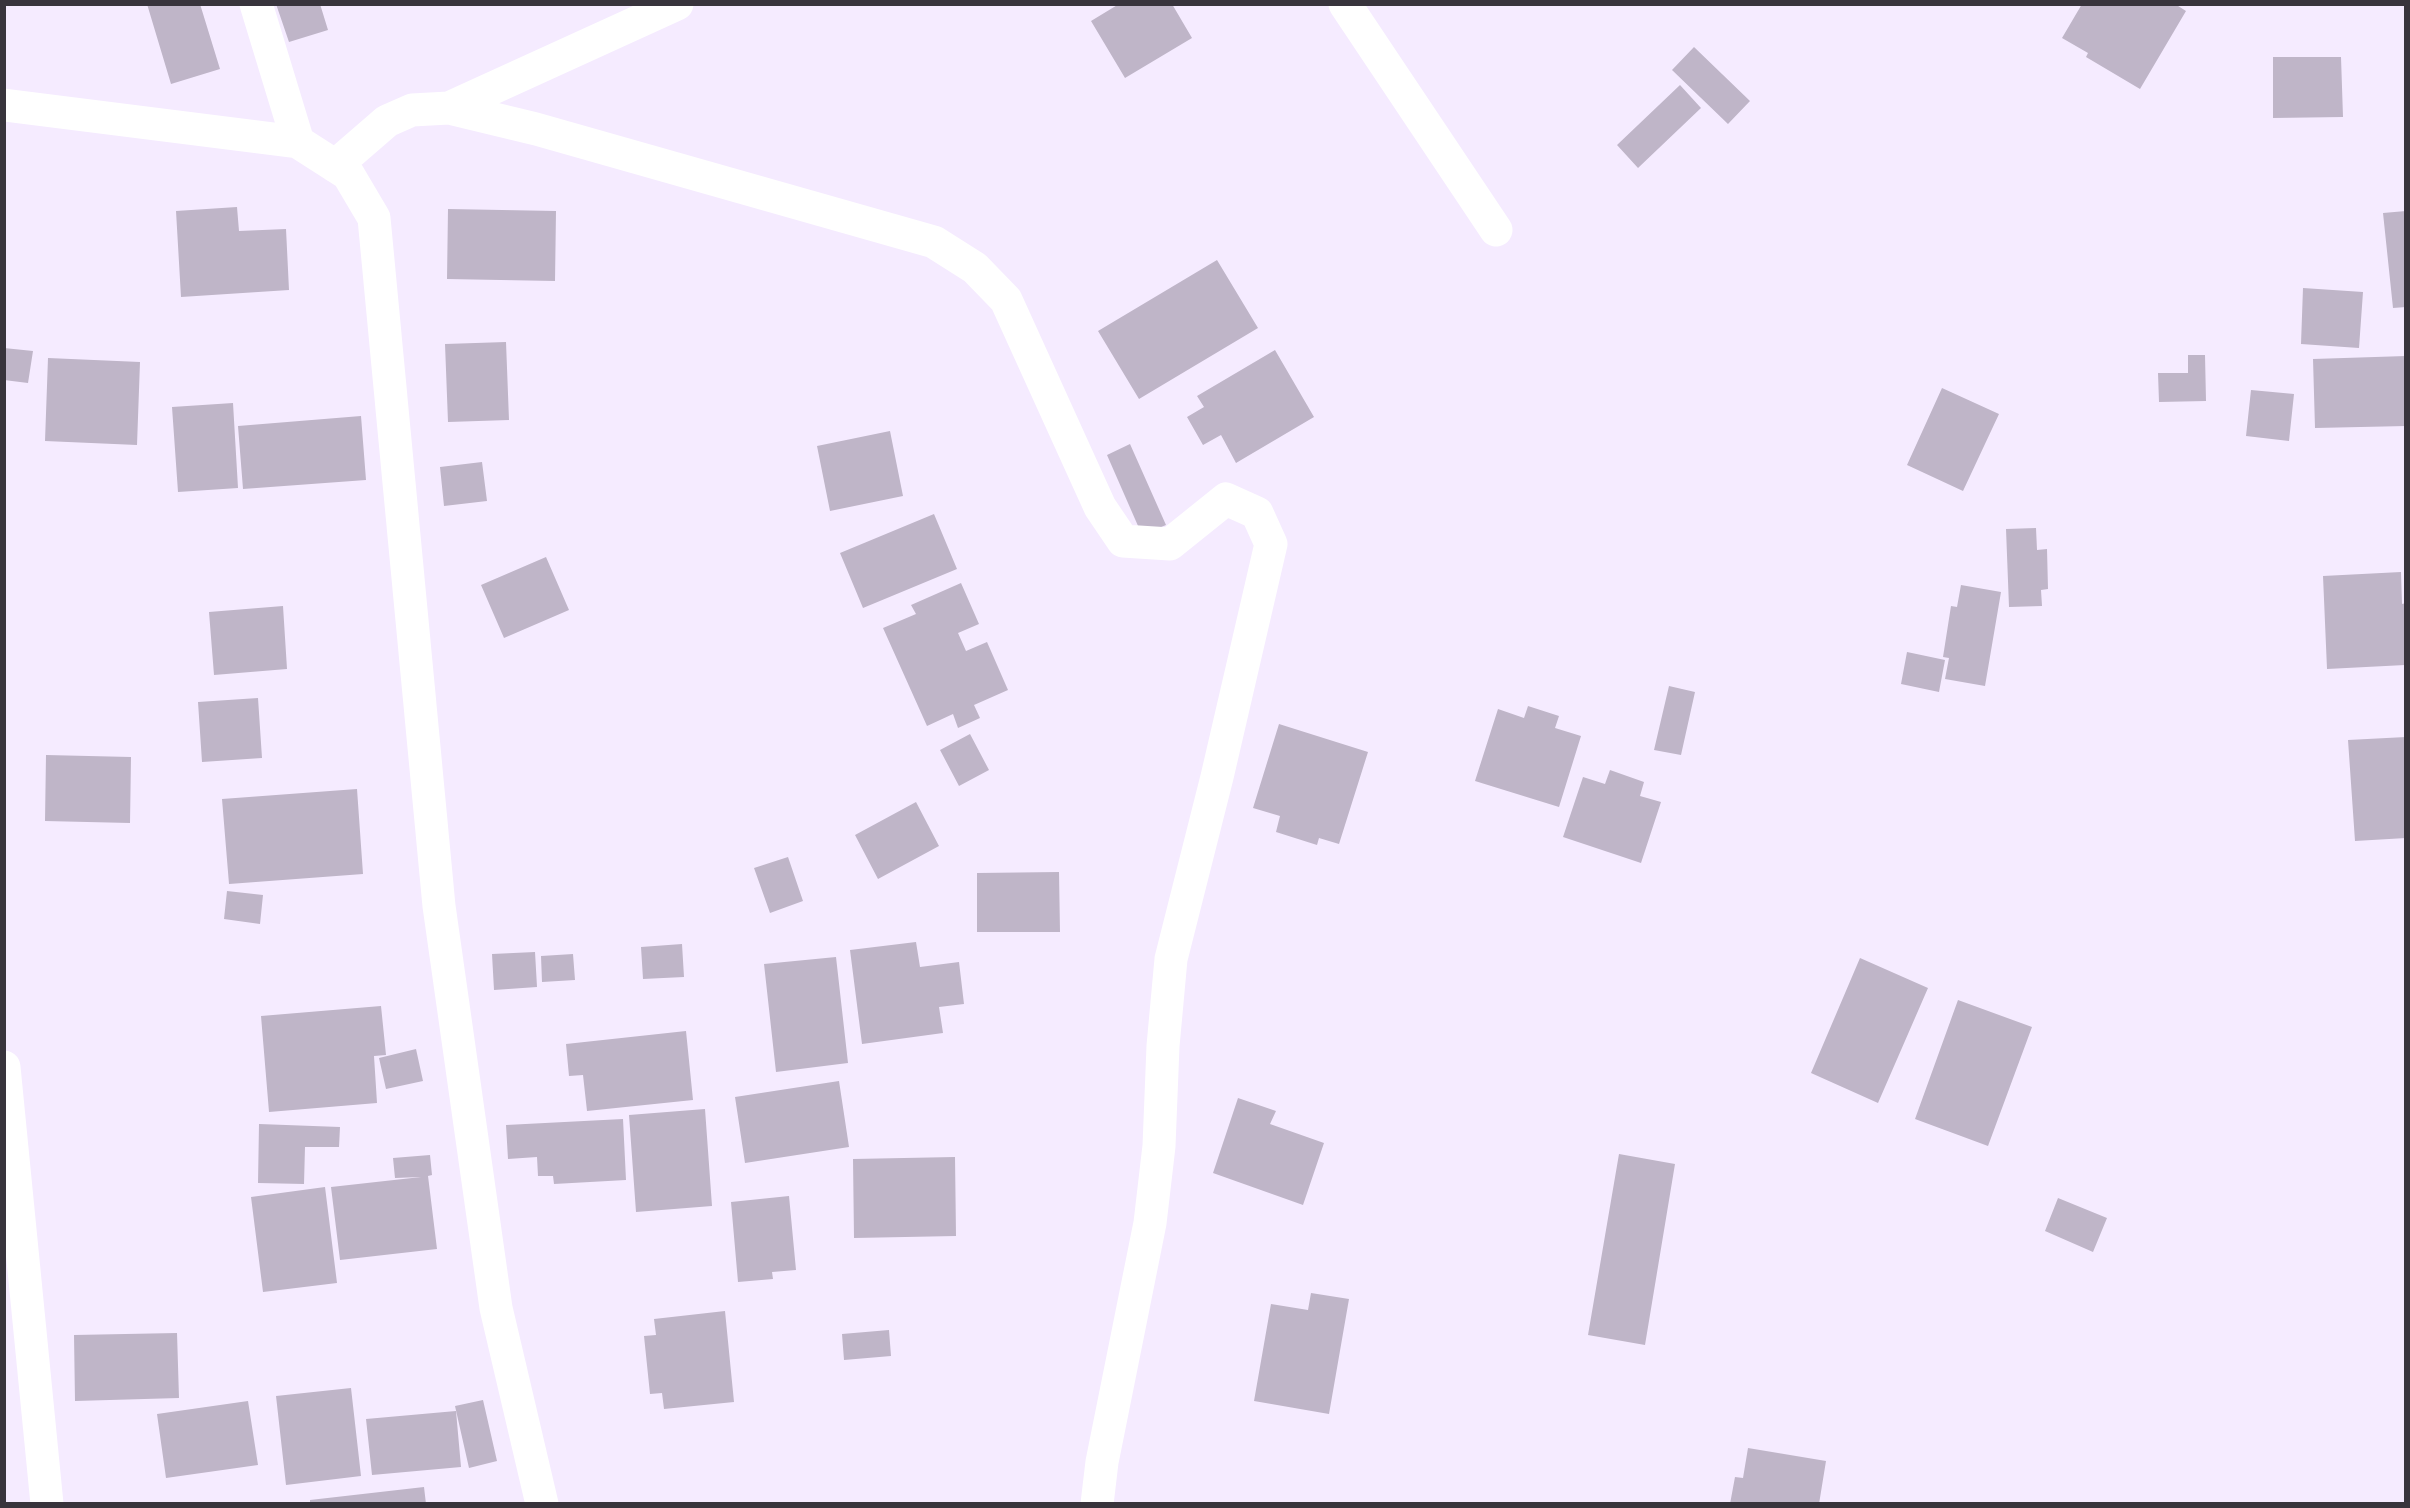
<!DOCTYPE html>
<html>
<head>
<meta charset="utf-8">
<style>
  body { margin:0 }
  #map { position:relative; width:2410px; height:1508px; overflow:hidden; background:#f5ebff; font-family:Literata,serif }
  canvas { display:block }
  .frame { position:absolute; inset:0; border:6px solid #38343c; pointer-events:none }
</style>
</head>
<body>
<div id="map">
<canvas width="2410" height="1508"></canvas>
<div class="frame"></div>
</div>
<script>
const c = document.querySelector('canvas').getContext('2d');
c.lineJoin = 'round';
function paint(path, color) {
  c.fillStyle = color;
  c.fill(path, 'evenodd');
}
function stroke(path, color, width, dash) {
  c.strokeStyle = color;
  c.lineWidth = width;
  c.lineCap = dash ? 'butt' : 'round';
  c.setLineDash(dash || []);
  c.stroke(path);
}
paint(new Path2D(`
  M147,4h53l20,65 -49,15z
  M276,4h44l8,26 -39,12z
  M1119,4h53l20,34 -67,40 -34,-57z
  M2082,4h93l11,7 -46,78 -54,-32 2,-4 -26,-15z
  M1694,47l56,54 -22,23 -56,-54z
  M2273,57h68l2,60 -70,1z
  M1680,85l21,23 -63,60 -21,-23z
  M237,207l2,24 47,-2 3,61 -108,7 -5,-86z
  M448,209l108,2 -1,70 -108,-2z
  M2406,211v96l-13,1 -10,-95z
  M1217,260l41,68 -119,71 -41,-68z
  M2303,288l60,4 -4,56 -58,-4z
  M506,342l3,78 -61,2 -3,-78z
  M4,348l29,3 -5,32 -24,-3z
  M1275,350l39,67 -78,46 -15,-28 -18,10 -16,-28 17,-10 -7,-11z
  M2188,355h17l1,46 -47,1 -1,-29h30z
  M2406,356v70l-91,2 -2,-69z
  M48,358l92,4 -3,83 -92,-4z
  M1942,388l57,26 -36,77 -56,-26z
  M2251,390l43,4 -5,47 -43,-5z
  M233,403l5,85 -60,4 -6,-85z
  M361,416l5,64 -123,9 -5,-63z
  M890,431l13,65 -73,15 -13,-65z
  M1130,444l36,81 -24,10 -35,-80z
  M482,462l5,39 -43,5 -4,-39z
  M934,514l23,55 -94,39 -23,-55z
  M2036,528l1,22 10,-1 1,40 -7,1 1,16 -33,1 -3,-78z
  M546,557l23,53 -65,28 -23,-53z
  M2401,572l1,32 4,-1 -1,62 -78,4 -4,-93z
  M961,583l18,41 -21,9 8,18 21,-9 21,48 -34,15 6,13 -22,10 -5,-14 -26,12 -44,-98 33,-14 -5,-9z
  M1961,585l40,7 -16,94 -40,-7 4,-21 -6,-1 8,-51 6,1z
  M283,606l4,63 -73,6 -5,-63z
  M1907,652l38,8 -6,32 -38,-8z
  M1669,686l26,6 -14,63 -27,-5z
  M258,698l4,60 -60,4 -4,-60z
  M1528,706l31,10 -4,12 26,8 -22,71 -84,-26 23,-72 26,9z
  M1279,724l89,28 -29,92 -20,-6 -2,7 -41,-13 4,-16 -27,-8z
  M970,734l19,36 -30,16 -19,-36z
  M2406,737v101l-51,3 -7,-101z
  M46,755l85,2 -1,66 -85,-2z
  M1610,770l34,12 -4,14 21,6 -20,61 -78,-26 20,-60 22,7z
  M357,789l6,85 -134,10 -7,-85z
  M916,802l23,44 -61,33 -23,-44z
  M788,857l15,44 -33,12 -16,-45z
  M1059,872l1,60h-83v-59z
  M227,891l36,4 -3,29 -36,-5z
  M916,942l4,25 39,-5 5,42 -25,3 4,26 -81,11 -12,-94z
  M682,944l2,33 -41,2 -2,-32z
  M535,952l2,35 -43,3 -2,-36z
  M573,954l2,26 -33,2 -1,-26z
  M836,957l12,106 -72,9 -12,-108z
  M1860,958l68,30 -50,115 -67,-30z
  M1958,1000l74,27 -44,119 -73,-27z
  M381,1006l5,49 -12,1 3,47 -108,9 -8,-96z
  M686,1031l7,69 -106,11 -4,-36 -14,1 -3,-32z
  M416,1049l7,32 -37,8 -7,-31z
  M839,1081l10,66 -104,16 -10,-66z
  M1238,1098l38,13 -6,13 54,19 -21,62 -90,-32z
  M705,1109l7,97 -76,6 -7,-97z
  M623,1119l3,61 -72,4 -1,-8h-15l-1,-19 -29,2 -2,-34z
  M259,1124l81,3 -1,20h-34l-1,37 -46,-1z
  M1619,1154l56,10 -30,181 -57,-10z
  M430,1155l2,20 -4,1 9,73 -97,11 -9,-73 90,-10 -26,1 -2,-20z
  M955,1157l1,79 -102,2 -1,-79z
  M325,1187l12,96 -74,9 -12,-95z
  M789,1196l7,74 -24,2 1,7 -35,3 -7,-80z
  M2058,1198l49,20 -14,34 -48,-21z
  M1311,1293l38,6 -20,115 -75,-13 17,-97 37,6z
  M725,1311l9,91 -70,7 -2,-16 -12,1 -6,-58 12,-1 -2,-16z
  M889,1330l2,26 -47,4 -2,-26z
  M177,1333l2,65 -104,3 -1,-66z
  M351,1388l10,88 -75,9 -10,-89z
  M483,1400l14,61 -28,7 -14,-62z
  M248,1401l10,64 -92,13 -9,-64z
  M456,1411l5,56 -89,8 -6,-56z
  M1748,1448l78,13 -7,43h-89l5,-27 8,1z
  M424,1487l2,17h-116v-4z`), '#bfb5c8');
stroke(new Path2D(`
  M256,4l42,138
  M1345,4l151,226
  M4,105l294,37 50,32 26,44 65,688 57,402 46,196
  M449,108l228,-104
  M335,166l52,-45 25,-11 37,-2 87,21 398,113 41,26 31,32 94,207 23,34 47,3 56,-45 31,14 14,31 -54,233 -46,182 -8,87 -4,100 -9,77 -48,239 -5,42
  M4,1067l43,437`), '#fff', 33);
</script>
</body>
</html>
